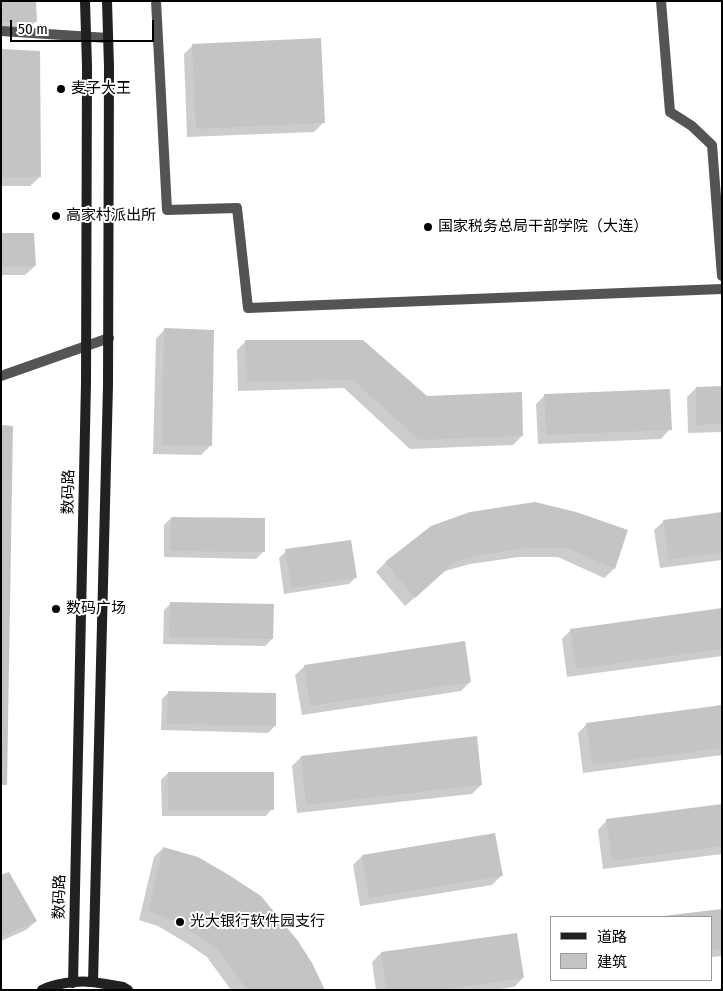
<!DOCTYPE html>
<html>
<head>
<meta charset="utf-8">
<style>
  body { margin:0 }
  #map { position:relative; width:723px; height:991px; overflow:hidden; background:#fff; font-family:"Fira Sans Condensed","Noto Sans SC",sans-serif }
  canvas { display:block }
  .frame { position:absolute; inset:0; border:2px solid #000; pointer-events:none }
  .legend { position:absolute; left:550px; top:916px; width:162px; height:65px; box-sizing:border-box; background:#fff; border:1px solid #999; margin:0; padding:6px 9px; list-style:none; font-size:15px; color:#000 }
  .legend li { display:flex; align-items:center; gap:10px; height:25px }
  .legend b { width:25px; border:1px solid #999 }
  .scale { position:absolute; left:10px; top:20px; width:144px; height:22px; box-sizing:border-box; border:2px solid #000; border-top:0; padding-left:6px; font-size:15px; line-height:18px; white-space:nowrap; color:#000; -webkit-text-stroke:4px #fff; paint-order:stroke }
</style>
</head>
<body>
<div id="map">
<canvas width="723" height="991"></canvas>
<div class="frame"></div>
<ul class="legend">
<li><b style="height:6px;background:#212121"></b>道路</li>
<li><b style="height:14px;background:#c4c4c4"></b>建筑</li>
</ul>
<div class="scale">50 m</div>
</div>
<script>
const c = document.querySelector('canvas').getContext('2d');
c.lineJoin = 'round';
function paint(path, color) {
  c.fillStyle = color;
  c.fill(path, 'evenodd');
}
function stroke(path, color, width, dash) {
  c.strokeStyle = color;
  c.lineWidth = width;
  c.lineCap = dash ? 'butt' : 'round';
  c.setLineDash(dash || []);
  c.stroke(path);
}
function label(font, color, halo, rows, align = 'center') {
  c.font = font + ' "Fira Sans Condensed","Noto Sans SC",sans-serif';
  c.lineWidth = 4;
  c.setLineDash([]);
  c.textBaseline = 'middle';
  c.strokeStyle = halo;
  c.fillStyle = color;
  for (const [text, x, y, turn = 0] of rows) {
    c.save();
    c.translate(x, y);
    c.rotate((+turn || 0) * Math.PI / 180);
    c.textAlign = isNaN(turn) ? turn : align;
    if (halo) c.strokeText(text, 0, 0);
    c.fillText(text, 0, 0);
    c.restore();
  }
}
paint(new Path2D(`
  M1,1l35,20 -7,7 -28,1z
  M193,45l131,77 -10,10 -127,5 -3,-83z
  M1,50l39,127 -10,9h-29z
  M1,234l34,32 -10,9h-24z
  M165,329l45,117 -9,9 -48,-1 3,-115z
  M246,341l181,56 95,39 -9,9 -103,4 -66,-61 -106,3 -1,-41z
  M696,388h26v44l-34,1 -1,-36z
  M545,395l125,34 -9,10 -123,5 -2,-40z
  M722,513v47l-62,8 -6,-38 10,-9z
  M171,518l92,34 -7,7 -92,-2v-32z
  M432,527l194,4 -12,38 -10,9 -46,-21h-39l-49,7 -25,7 -40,35 -29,-34 9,-9z
  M286,551l70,26 -7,7 -65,10 -5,-36z
  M171,603l101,36 -7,7 -102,-2 1,-34z
  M722,609v47l-155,21 -5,-38 9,-9z
  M305,666l165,16 -9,9 -159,24 -7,-40z
  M169,692l106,34 -7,7 -107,-3 1,-31z
  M722,706v49l-139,18 -5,-40 9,-9z
  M301,757l180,28 -9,9 -175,19 -5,-47z
  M168,773l104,36 -6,7h-104l-1,-36z
  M722,806v48l-119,15 -5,-39 9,-10z
  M163,848l160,142h-92l-24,-33 -19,-13 -30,-18 -19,-6 15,-63z
  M362,856l139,20 -9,9 -132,21 -7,-41z
  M1,876l35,45 -10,9 -25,11z
  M722,910v46l-10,1v-40h-49z
  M516,934l7,44 -9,9 -20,3h-118l-4,-28 9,-9z`), '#0003');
paint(new Path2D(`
  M1,1h35l1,21h-36z
  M321,38l4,85 -129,6 -4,-85z
  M1,49l39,2 1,126h-40z
  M1,233h33l2,33 -35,1z
  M164,328l50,2 -2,116 -50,-1z
  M245,340h118l64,56 95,-4 1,44 -104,4 -66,-60 -106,2z
  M722,386v38l-26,1v-38z
  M670,389l2,41 -126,5 -2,-41z
  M1,425l12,1 -6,359h-6z
  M535,502l41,10 52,18 -13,39 -47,-21h-39l-49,7 -25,7 -40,36 -30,-36 46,-36 39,-14z
  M722,512v40l-53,8 -6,-40z
  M171,517l94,1v34l-95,-1z
  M351,540l6,38 -66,10 -6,-39z
  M170,602l104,2 -1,35 -104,-2z
  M722,608v41l-146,20 -6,-40z
  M465,641l6,41 -161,24 -6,-41z
  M168,691l108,2v33l-109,-2z
  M722,705v43l-130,17 -6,-42z
  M477,736l5,49 -176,20 -5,-49z
  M168,772h106v38h-106z
  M722,804v42l-110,15 -6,-42z
  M495,833l8,43 -134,22 -7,-43z
  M163,847l35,10 31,18 32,21 37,45 14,22 13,27h-79l-9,-15 -21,-27 -19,-13 -30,-17 -19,-7z
  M9,872l28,49 -36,16v-62z
  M722,909v40l-10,1v-33h-49v-1z
  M517,933l7,45 -81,12h-57l-5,-38z`), '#c4c4c4');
stroke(new Path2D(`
  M156,1l11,209 70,-2 11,100 474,-19
  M661,1l9,111 22,14 20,19 10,131
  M1,31l107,7
  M1,376l108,-38`), '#545454', 10);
stroke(new Path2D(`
  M93,982l15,-597 1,-318 -2,-66
  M73,983l13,-600 1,-317 -2,-65
  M42,990c11,-6 36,-10 49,-8 10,1 21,3 32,5l5,3`), '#212121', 10);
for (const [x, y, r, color] of [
  [61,89,5,"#000"],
  [56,216,5,"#000"],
  [428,227,5,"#000"],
  [56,609,5,"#000"],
  [180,922,5,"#000"]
]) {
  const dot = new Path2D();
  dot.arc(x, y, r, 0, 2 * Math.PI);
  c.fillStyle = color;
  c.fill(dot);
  stroke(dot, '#fff', 2);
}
label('15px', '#000', '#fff', [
  ["麦子大王",71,89],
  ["高家村派出所",66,216],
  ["国家税务总局干部学院（大连）",438,227],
  ["数码广场",66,609],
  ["光大银行软件园支行",190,922]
], 'left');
label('15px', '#000', '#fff', [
  ["数码路",69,492,-89],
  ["数码路",60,897,-89]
]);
</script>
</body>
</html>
